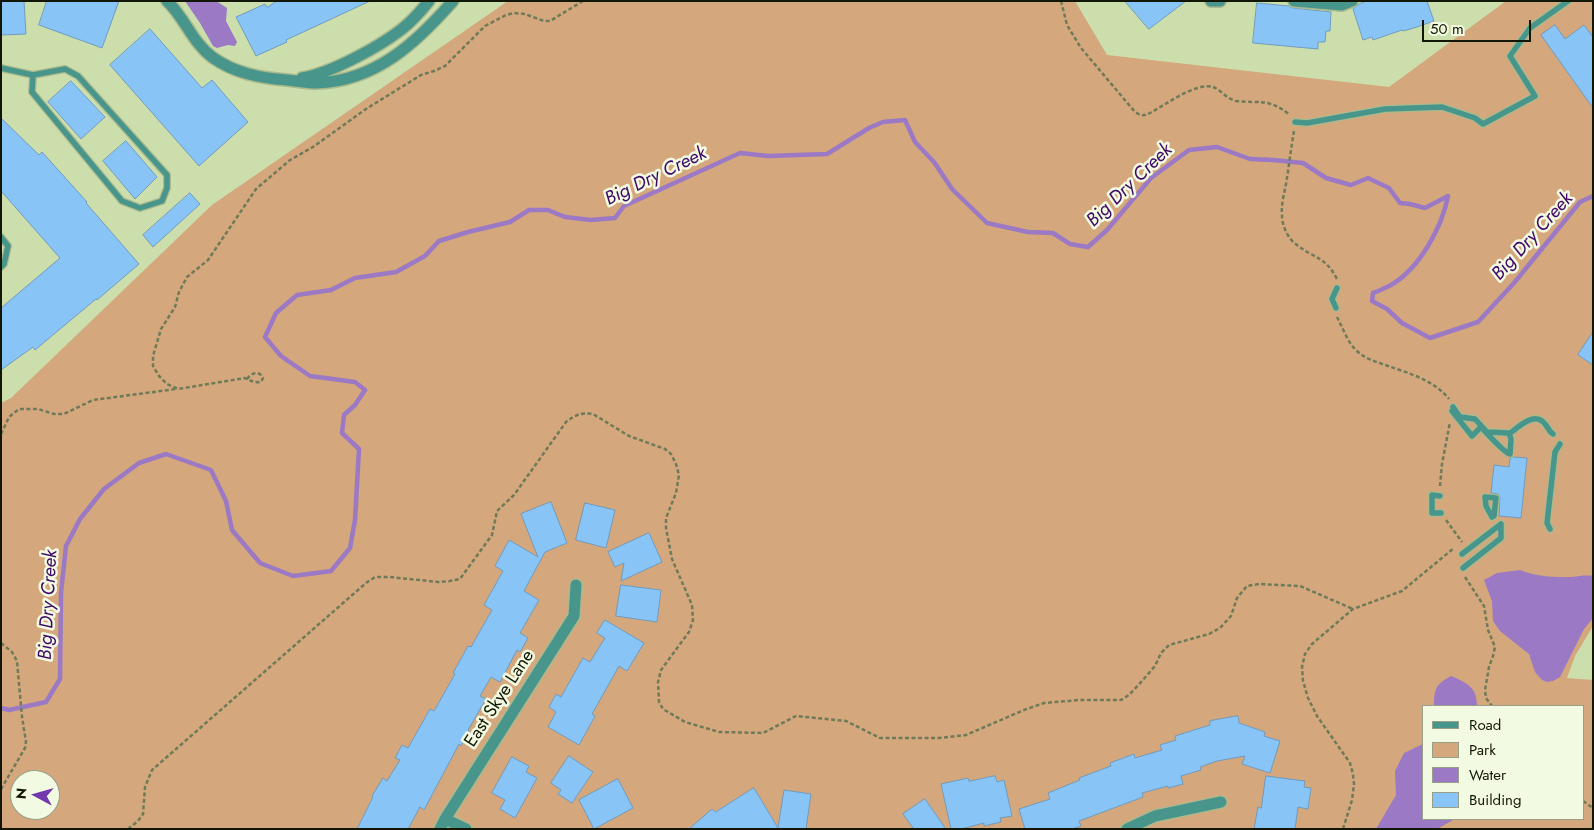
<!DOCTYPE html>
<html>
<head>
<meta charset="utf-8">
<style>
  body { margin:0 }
  #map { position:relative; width:1594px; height:830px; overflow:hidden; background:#ccdeac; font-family:Jost,sans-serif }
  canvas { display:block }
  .frame { position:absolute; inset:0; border:2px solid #121705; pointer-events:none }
  .legend { position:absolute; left:1422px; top:705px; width:162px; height:115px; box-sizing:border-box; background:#f2fbe2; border:1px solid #98a08a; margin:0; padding:6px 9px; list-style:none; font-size:15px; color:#121705 }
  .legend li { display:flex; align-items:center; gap:10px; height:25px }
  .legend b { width:25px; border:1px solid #98a08a }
  .north { position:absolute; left:10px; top:770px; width:50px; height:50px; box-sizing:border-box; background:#f2fbe2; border:1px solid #98a08a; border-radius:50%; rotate:276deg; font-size:14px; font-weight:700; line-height:20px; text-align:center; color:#121705 }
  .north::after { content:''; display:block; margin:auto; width:18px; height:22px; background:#7338ad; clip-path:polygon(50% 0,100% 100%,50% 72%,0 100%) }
  .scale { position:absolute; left:1422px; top:20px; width:109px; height:22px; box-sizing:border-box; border:2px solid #121705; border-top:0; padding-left:6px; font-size:15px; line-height:18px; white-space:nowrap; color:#121705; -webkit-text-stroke:4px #f2fbe2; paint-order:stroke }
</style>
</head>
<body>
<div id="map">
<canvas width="1594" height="830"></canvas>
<div class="frame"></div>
<ul class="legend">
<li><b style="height:6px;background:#48968b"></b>Road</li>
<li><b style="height:14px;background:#d4a77d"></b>Park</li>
<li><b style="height:14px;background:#9b79c5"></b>Water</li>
<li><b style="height:14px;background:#88c5f6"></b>Building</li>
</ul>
<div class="north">N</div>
<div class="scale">50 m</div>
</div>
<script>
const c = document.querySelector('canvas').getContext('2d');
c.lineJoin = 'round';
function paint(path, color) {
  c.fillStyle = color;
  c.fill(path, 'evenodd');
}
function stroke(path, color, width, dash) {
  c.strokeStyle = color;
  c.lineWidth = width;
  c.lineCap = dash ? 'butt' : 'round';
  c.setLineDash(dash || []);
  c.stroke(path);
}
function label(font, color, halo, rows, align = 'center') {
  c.font = font + ' Jost,sans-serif';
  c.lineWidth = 5;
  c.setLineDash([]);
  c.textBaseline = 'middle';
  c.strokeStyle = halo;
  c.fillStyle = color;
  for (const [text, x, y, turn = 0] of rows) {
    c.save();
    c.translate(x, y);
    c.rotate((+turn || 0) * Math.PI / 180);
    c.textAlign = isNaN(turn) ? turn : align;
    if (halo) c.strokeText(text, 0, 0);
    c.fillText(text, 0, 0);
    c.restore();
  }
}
paint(new Path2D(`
  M508,1h567l32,54 282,32 117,-86h87v625l-18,30 -8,22 26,2v149h-1592v-426l10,-5 201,-193zM1423,706h160v113h-160zM20,780h30v30h-30z`), '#d4a77d');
paint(new Path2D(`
  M185,1h31l11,7 -1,13 11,21 -2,4 -7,-1 -11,3 -4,-2 -13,-23z
  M1520,570c16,7 35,7 52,7 8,-1 13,-2 21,-1v42l-9,11 -24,48 -7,4 -6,1 -5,-2 -7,-8 -6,-18 -29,-23 -7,-10 -1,-20 -8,-21 13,-7z
  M1451,676c16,7 26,11 26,30h-43c0,-17 2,-22 17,-30z
  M1423,744v75h32l-18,10h-61l20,-34 -1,-24 9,-18z`), '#9b79c5');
stroke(new Path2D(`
  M1,708l8,2 37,-8 14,-23 1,-86 5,-47 14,-27 24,-30 35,-26 27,-9 45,16 15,31 6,29 28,33 33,13 38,-5 19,-23 5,-28 4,-71 -17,-16 2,-18 11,-10 10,-15 -10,-8 -45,-6 -29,-20 -16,-19 11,-24 21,-18 34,-5 24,-12 41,-6 29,-16 14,-15 29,-9 42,-10 19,-12h19l17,7 26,3 24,-2 9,-12 116,-53 28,3 59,-2 42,-26 14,-6 22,-2 10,22 19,20 18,27 35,34 41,9 25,1 17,11 18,3 19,-17 44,-52 38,-28 28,-3 33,12 23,1 30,3 23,15 25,7 17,-7 21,10 11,15 10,1 15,4 23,-12c-6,31 -28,72 -57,89 -6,3 -12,6 -18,8l-1,8 15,8 15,14 28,15 48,-16 36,-39 66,-81 13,-6`), '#9b79c5', 4.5);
const building = new Path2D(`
  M1,1h23l2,33 -25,1z
  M47,1h72l-17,47 -63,-23z
  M277,1h93l-84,39 1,2 -31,14 -20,-39 29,-13 2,3z
  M1125,1h61l-37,28z
  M1367,1h60l7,20 -20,7 -11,3 -1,-1 -29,10 -1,-3 -9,3 -10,-31 6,-5z
  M1257,3l32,3 4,2 38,4 -1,19h-4l-1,11h-7v7l-65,-6z
  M1555,25l10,14 19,-14 9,12v71l-52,-73z
  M150,29l52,59 10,-8 36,42 -49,44 -89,-101z
  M71,81l34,36 -24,22 -33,-37z
  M1,118l38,37 3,-3 45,50 -1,1 53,61 -42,36 -1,-1 -61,51 -2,-3 -32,23v-62l59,-50 -59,-67z
  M126,141l31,36 -22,22 -32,-38z
  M190,193l10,11 -47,43 -10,-12z
  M1593,332v33l-15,-10z
  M1513,457l14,1 -6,60 -22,-2 1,-19 -2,-3 -7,-1 3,-28 15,2 1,-8z
  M551,502l16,41 -22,9 -21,39 15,9 -19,33 8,5 -8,14 -3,-2 -17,32 -9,-5 -11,19 6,3 -18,31 1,1 -8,15 -2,-2 -35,66 -4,-3 -12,22h-51l16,-32 -1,-1 11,-18 4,3 13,-21 -5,-2 7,-13 6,3 22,-39 4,2 21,-37 -2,-1 15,-27 3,1 21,-37 -8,-5 19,-34 -8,-5 14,-26 29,17 -17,-43z
  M585,503l30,7 -9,38 -30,-8z
  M649,533l13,29 -41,19 3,-18 -9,4 -7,-15z
  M621,585l40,5 -4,32 -41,-6z
  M605,620l39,23 -17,28 -8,-5 -27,48 3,2 -16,29 -31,-18 8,-15 -7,-5 7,-13 5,3 22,-39 7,4 15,-24 -8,-5z
  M1238,716l1,7 26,9 -1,4 16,5 -10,32 -28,-9 3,-8 -28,5 -17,6 1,3 -20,6 2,8 -15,4v-2l-26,7 1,4 -64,24 2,5 -9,3h-47l-6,-20 31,-10 -2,-6 32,-13 -1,-2 32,-12 -1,-3 24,-9 1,4 27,-8 -2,-5 16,-5 -1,-4 35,-11v-4z
  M569,756l24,16 -21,31 -14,-9 3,-4 -10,-7z
  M512,757l17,9 -3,6 11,6 -22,40 -15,-9 5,-9 -13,-7z
  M995,776l2,6 7,-2 8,36 -12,2 1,4 -17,4v-3l-23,6h-10l-10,-45 27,-6 1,3z
  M1266,776l39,5 -1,6 7,1 -3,21 -10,-2 -3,22h-41l4,-22 3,1z
  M618,779l15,29 -39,21 -15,-29z
  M754,788l24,40 6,-38 27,4 -5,35h-117l23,-20 3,3z
  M925,799l21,30h-32l-11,-15z`);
paint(building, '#88c5f6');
stroke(building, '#709bbe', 1);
const lane = new Path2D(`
  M1,68l32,7 32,-6 13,7 89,99v13l-5,13 -22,7 -18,-7 -90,-109 1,-17
  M1295,122l12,1 78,-14 57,-2 33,11 8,6 52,-28 -25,-40 20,-28 38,-27
  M1,237l7,9 -4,18 -3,3
  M1336,308l-4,-9 5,-11
  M1452,411l20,25 9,-9c6,6 22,25 29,27l1,-15 -2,-6 -22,-1 -12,-13 -15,-2 -7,-10
  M1509,434c7,-5 23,-21 33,-13 5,3 6,10 11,13
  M1440,496l-8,-1v18h9
  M1492,517l-6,-11 -1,-9 11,1 -2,18
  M1550,529l-3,-6 8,-71 5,-8
  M1462,554l39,-30v14l-38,30`);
const street = new Path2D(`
  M167,1c18,17 25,41 45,56 22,16 48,21 75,23 10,1 20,3 30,3 59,-2 100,-41 136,-82
  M1211,1h9
  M1294,1l48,4 10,-4
  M302,78c29,-5 77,-31 100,-49 10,-8 19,-18 27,-28
  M445,819l21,10
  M440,829l5,-10 129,-203 2,-31
  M1127,829l28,-13 66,-14`);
stroke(lane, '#abba8e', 8);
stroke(street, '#abba8e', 14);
stroke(new Path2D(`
  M1061,1l6,24 14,23 54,64c6,4 9,4 15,1 15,-8 46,-31 63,-26 8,3 14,12 23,14 25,3 31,-4 54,14
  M1294,131c-3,17 -5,35 -8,53 -2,10 -5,21 -4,31 0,11 6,24 15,30 19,15 27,10 40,34
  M1337,317c6,11 10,25 20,34 8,8 20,11 31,15 21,7 47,15 61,33
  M247,379c4,-5 7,-7 13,-5l3,4 -2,4c-6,1 -10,-1 -16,-4l-67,11 -11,-5 -8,-8 -6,-10v-10l8,-27 14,-22 4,-15 8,-15 21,-17 48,-71 34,-29 23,-13 53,-38 55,-34 13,-4 11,-5 40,-40 21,-11 8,-2 11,1 19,7h6l33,-20
  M1,434l8,-17 10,-8h19l16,5h10l29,-14 83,-11
  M1440,486l2,-22 8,-42
  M1446,520l16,22
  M1465,577l19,29 4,24 7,17 -2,9 -4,11 -4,23 1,8 6,8
  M1,643l11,9 5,9 5,56 4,25 -1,6 -24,41
  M1583,801l10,7
  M128,829l10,-8 5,-7 2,-27 7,-17 214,-187 9,-6h14l50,5 11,-1 10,-2 32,-44 5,-24 17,-16 52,-73c9,-7 15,-10 27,-8l36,22 36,13 6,5 5,10 3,11 -3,18 -10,25v10l6,31 20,46 1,15 -4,12 -28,38 -3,12 1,20 4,7 22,13 34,10 44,1 33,-17 50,5 34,17h59l27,-3 58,-25 20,-7 35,-3h42l8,-5 13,-14 13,-15 6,-13 8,-8 40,-11 11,-6 11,-12 6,-18 10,-12 12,-2 41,2 53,23
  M1343,829l9,-29 2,-16 -1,-10 -3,-11 -33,-47 -9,-18 -5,-17 -1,-14 3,-13 7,-10 41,-35 49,-18 52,-43`), '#6f7a58', 2.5, [4, 2.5]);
stroke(lane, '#48968b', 5.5);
stroke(street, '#48968b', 11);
label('18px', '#121705', '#f2fbe2', [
  ["East Skye Lane",500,699,-57]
]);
label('italic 19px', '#3f0868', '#f2fbe2', [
  ["Big Dry Creek",656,177,-26],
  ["Big Dry Creek",1130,186,-44],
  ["Big Dry Creek",1533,237,-48],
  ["Big Dry Creek",49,605,-87]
]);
</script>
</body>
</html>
